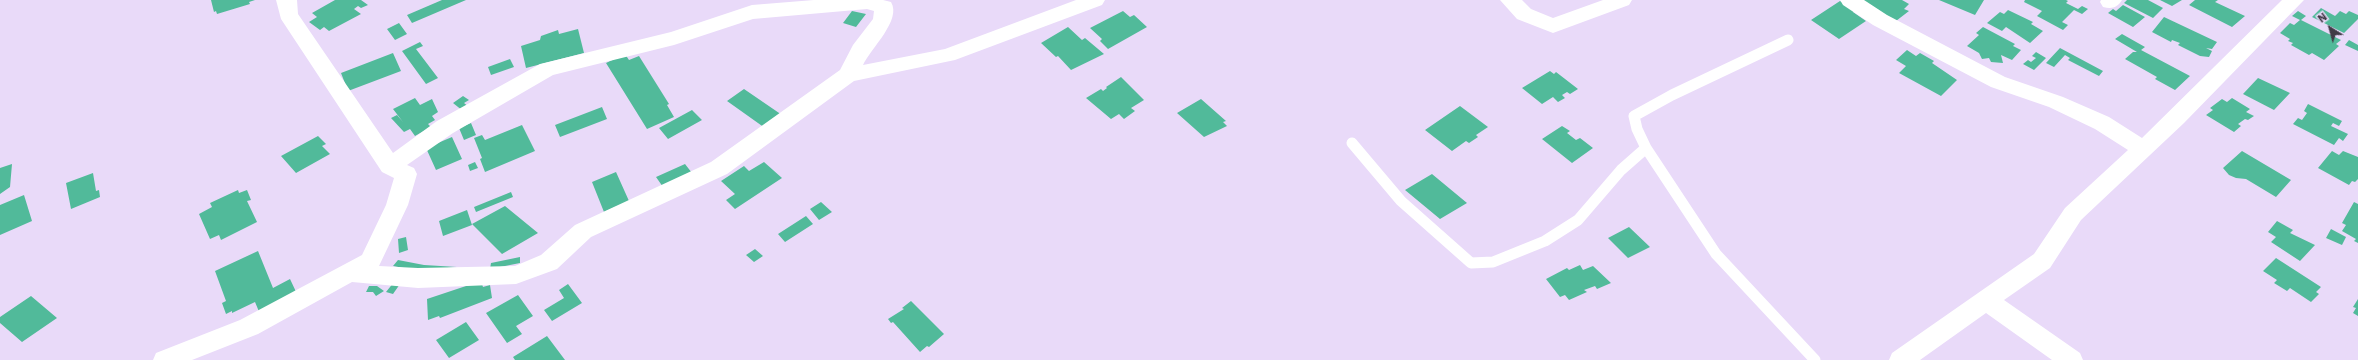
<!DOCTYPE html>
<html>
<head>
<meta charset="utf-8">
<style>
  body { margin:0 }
  #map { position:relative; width:2358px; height:360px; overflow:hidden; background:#e9daf9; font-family:"Work Sans",sans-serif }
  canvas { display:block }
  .north { position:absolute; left:2310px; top:8px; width:40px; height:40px; -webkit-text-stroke:3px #e9daf9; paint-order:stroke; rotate:323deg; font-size:11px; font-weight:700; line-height:16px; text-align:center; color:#403a46 }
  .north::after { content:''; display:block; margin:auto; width:14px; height:18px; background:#403a46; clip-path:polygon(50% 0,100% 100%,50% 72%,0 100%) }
</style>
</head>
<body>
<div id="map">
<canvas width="2358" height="360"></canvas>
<div class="north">N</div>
</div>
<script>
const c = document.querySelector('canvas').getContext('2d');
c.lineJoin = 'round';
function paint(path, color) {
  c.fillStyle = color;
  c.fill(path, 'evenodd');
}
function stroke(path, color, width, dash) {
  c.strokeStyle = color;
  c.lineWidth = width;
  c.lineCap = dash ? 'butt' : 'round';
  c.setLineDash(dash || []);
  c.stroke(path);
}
paint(new Path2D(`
  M211,0h44l-6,2 1,2 -33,10 -1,-3 -2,1z
  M335,0h26l7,5 -7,3 -3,-2 -4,3 7,5 -32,17 -5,-4 -4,3 -11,-8 8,-5 -5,-4z
  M442,0h24l-54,23 -5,-8z
  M1859,0h43l7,4 -5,5 5,2 -13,10z
  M1939,0h45l-9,15z
  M2025,0h41l2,1 -2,2 12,6 4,-3 6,3 -6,5 -8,-4 -12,12 6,3 -5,5 -26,-14 5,-5 -18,-9z
  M2127,0h21l15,8 -10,10 -29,-15z
  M2160,0h22l-10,6z
  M2195,0h23l-3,2 30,14 -13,11 -43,-22z
  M1840,1l15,9 -2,2 13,9 -27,18 -28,-19z
  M2123,5l22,12 -12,10 -25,-14 5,-4 3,2z
  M2321,8l14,8 5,-5 6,3 3,-3 9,4v4l-14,14 -32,-16z
  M2008,10l25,12 -2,2 12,7 -13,12 -24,-16 -4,4 -15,-8 13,-11 4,2z
  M852,11l14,3 -10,13 -13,-4z
  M1123,11l7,6 4,-2 13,12 -39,22 -8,-8 2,-2 -12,-11z
  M2298,11l8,5 -5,4 40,20 -5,4 3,2 -15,14 -12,-7 -3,2 -18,-10 2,-2 -5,-2 2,-2 -10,-6 10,-10 4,2 6,-5 -8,-4z
  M2164,17l53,25 -5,7 -6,-1 6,3 -3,6 -9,-1 -22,-11 2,-2 -8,-3 -1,2 -19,-10z
  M399,23l8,11 -12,6 -8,-11z
  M1068,27l14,13 3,-2 19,16 -33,16 -13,-14 -2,1 -15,-14z
  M1983,27l32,17 -2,2 8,4 -9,10 -11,-5 2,8 -12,-1 -2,-4 -7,1 -3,-6 -12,-7 12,-11 -3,-2z
  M578,29l6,24 -58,15 -5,-22 19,-6 1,-4 17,-6 1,4z
  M2122,34l23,13 -4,3 49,26 -15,14 -20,-11 2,-2 -32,-18 8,-7h4l-22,-13z
  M2349,40l9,5v6l-13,-6z
  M420,42l3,4 -7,3 22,29 -12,6 -24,-33z
  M2060,48l43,23 -4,5 -31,-16 2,-2 -5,-3 -11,12 -8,-4z
  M1907,50l9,6 4,-3 14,8 -2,2 25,17 -16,16 -42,-23 7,-7 -10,-6z
  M2036,52l10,6 -12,12 -11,-6 5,-4 3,2 5,-4 -4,-2z
  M393,53l8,18 -53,20 -7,-18z
  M625,54l4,6 10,-4 30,48 -2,1 7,12 -27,12 -41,-66z
  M510,59l4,8 -23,8 -3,-8z
  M1550,71l4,3 2,-2 22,17 -8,5 -3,-2 -5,3 3,3 -7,4 -5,-5 -11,7 -20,-16z
  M1121,77l23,23 -13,8 4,3 -11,8 -5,-5 -8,5 -25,-21 15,-9 2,2 4,-3 -1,-1z
  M2258,78l32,15 -16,17 -31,-16z
  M744,89l38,26 -17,13 -38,-27z
  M463,96l6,4 -5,3 5,4 -6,4 -10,-8z
  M415,98l5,7 12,-6 6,13 -6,4 3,4 -7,4 3,3 -16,9 -5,-7 -6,3 -13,-14 6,-3 6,7 -10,-13z
  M2232,98l18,11 -4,3 8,4 -6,4 -3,-1 -7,5 3,2 -7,6 -28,-17 7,-5 -3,-2 12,-9 5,3z
  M1201,99l25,22 -3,1 4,4 -23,11 -27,-24z
  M2308,104l34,17 -3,5 -6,-3 -2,3 17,8 -5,7 -4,-3 -5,7 -41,-21 5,-6 4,2 5,-7 -3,-2z
  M1460,106l28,21 -12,8 2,2 -9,6 -3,-2 -14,10 -27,-21z
  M602,107l5,12 -47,18 -5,-12z
  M692,110l10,10 -34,19 -9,-11z
  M471,123l5,12 -12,5 -5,-12z
  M522,125l13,26 -50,21 -5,-13 2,-1 -8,-20 8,-3 3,5z
  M1562,126l8,5 -3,2 9,7 4,-2 13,10 -21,15 -30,-24z
  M318,136l8,8 -4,2 8,8 -34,19 -15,-17z
  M452,137l10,22 -26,11 -10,-22z
  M2242,151l49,29 -15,17 -30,-18 -10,-1 -7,-3 -6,-7z
  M2332,151l7,4 4,-4 15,6v22l-3,3 -3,-1 -3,4 -31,-17z
  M475,162l3,6 -8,3 -2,-6z
  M764,162l18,16 -47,31 -9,-9 9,-6 -14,-13 23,-15 5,5z
  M12,164l-2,23 -10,7v-26z
  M685,164l7,9 -29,14 -7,-10z
  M616,172l13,29 -25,11 -12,-30z
  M93,173l3,18 3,-1 1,7 -29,12 -5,-26z
  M1432,174l35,29 -27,16 -35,-29z
  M238,190l1,3 8,-3 4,10 -4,1 10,21 -36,18 -2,-5 -9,4 -11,-25 13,-7 -2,-4z
  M511,192l2,5 -37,15 -2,-5z
  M24,195l8,26 -32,14v-30z
  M821,202l11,10 -13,8 -9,-11z
  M2354,202l4,2v39l-4,-2 2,-2 -14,-8 4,-6 -4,-2z
  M505,206l33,27 -36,21 -30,-30z
  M467,210l5,15 -29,11 -4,-15z
  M806,216l7,8 -28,18 -7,-8z
  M2277,221l16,9 -3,3 25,12 -15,16 -29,-19 5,-5 -8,-5z
  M1629,227l21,20 -22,11 -20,-20z
  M2331,229l15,8 -4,8 -16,-7z
  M406,237l2,13 -9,3 -1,-14z
  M755,249l8,7 -9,6 -8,-7z
  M258,251l15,37 17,-9 8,17 -38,18 -5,-12 -23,11v-2l-6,3 -4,-11 4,-2 -11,-30z
  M520,257v6l-30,6 1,-6z
  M2276,258l45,29 -5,5 3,2 -8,8 -21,-14 -3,3 -13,-8 3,-3 -14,-9z
  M398,260l26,5 33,2 -38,4 -26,-5z
  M1580,265l3,5 10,-4 18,17 -14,6 -2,-3 -11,4 3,2 -18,8 -4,-5 -5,2 -14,-18 21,-11 2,2z
  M481,281l2,6 7,-2 2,13 -52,20 -1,-2 -11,4 -1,-21z
  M394,282l6,2 -7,10 -7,-2z
  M568,284l14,19 -30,18 -8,-11 20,-12 -5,-8z
  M369,286h8l7,5 -8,5 -3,-4h-7z
  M518,295l15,21 -17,10 6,8 -15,9 -21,-30z
  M31,296l26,22 -35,24 -22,-19v-6z
  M2358,299v17l-5,-3 3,-5 -3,-1z
  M911,301l33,33 -15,13 -2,-1 -7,6 -27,-30 -2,1 -3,-4 16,-10 -2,-1z
  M466,322l13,18 -30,18 -13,-18z
  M547,336l18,24h-50l-2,-3z`), '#51ba9a');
stroke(new Path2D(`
  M1788,40l-116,55 -38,21 3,13 9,19 70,106 99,106
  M1352,143l49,58 70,62 22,-1 52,-21 33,-21 43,-50 25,-22`), '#fff', 11);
paint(new Path2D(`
  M276,0h21l1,14 95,139 44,-32 103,-57 131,-32 81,-27 62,-5h69l8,2c11,18 -20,46 -28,63l82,-16 131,-49h29l-3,5 -147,55 -101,21 -127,93 -136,63 -34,32 -41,15 -98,4 -66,-6 -94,52 -66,26h-39l3,-7 84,-33 122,-65 24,-50 8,-27 -12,-6 -101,-153zM867,9l7,2 -1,8 -20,26 -13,25 -129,92 -136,63 -34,30 -26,11 -97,2 -39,-2 29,-61 9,-31 -3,-6 -7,-3 46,-32 100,-58 121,-30 79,-26z
  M1500,0h22l9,9 22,9 50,-18h29l-3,5 -76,28 -36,-14z
  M1840,0h24l23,15 118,62 58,20 46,20 33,21 140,-138h22l-120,123 -103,97 -31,48 -46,32 76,53 3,7h-31l-66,-47 -66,47h-31l3,-7 142,-99 31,-46 63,-58 -33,-21 -46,-22 -58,-20 -118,-62 -30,-20z
  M2101,0h21c-5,8 -10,9 -19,7l-3,-5z`), '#fff');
</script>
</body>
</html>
